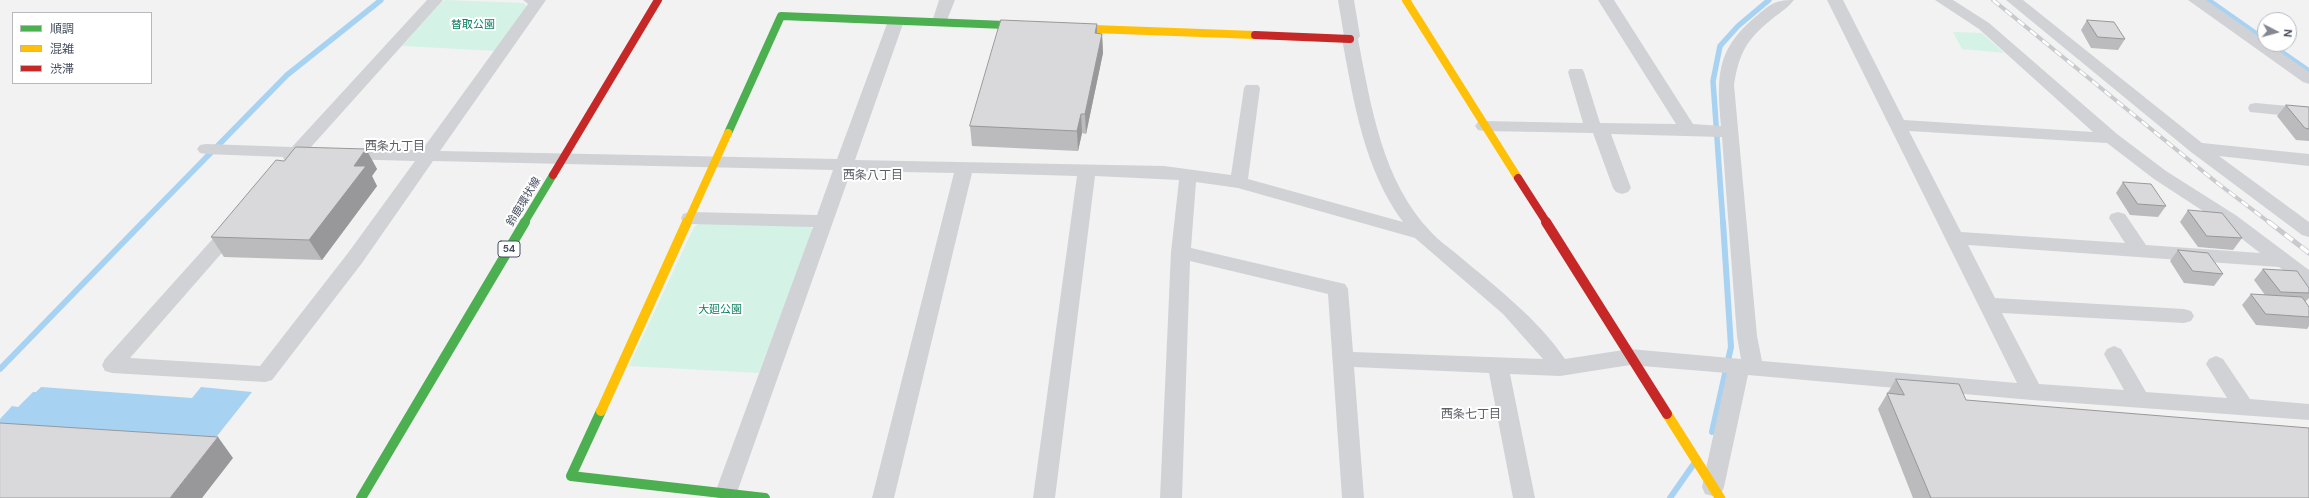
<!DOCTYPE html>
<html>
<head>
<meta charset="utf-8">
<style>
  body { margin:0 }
  #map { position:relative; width:2309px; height:498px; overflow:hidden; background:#f2f2f2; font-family:"DM Sans","Noto Sans JP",sans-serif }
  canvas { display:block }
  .legend { position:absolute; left:12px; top:12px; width:140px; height:72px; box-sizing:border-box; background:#fff; border:1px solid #b5b9bf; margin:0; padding:5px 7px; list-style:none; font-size:12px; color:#474f60 }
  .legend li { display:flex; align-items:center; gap:8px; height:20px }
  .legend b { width:20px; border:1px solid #b5b9bf }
  .north { position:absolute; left:2257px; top:12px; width:40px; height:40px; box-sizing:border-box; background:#fff; border:1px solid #b5b9bf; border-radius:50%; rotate:96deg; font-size:11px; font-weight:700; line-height:16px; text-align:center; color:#474f60 }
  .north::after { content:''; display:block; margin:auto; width:14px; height:18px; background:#838893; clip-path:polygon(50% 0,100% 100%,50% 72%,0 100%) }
</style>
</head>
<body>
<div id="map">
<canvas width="2309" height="498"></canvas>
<ul class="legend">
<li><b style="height:5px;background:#4caf50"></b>順調</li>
<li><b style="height:5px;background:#ffc107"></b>混雑</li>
<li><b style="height:5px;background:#c62828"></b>渋滞</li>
</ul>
<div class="north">N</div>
</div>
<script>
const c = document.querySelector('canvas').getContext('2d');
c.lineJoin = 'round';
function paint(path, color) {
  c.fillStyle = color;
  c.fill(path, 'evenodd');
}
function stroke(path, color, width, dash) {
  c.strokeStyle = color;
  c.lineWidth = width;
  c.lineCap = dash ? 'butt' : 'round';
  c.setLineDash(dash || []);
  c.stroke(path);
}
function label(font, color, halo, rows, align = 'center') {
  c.font = font + ' "DM Sans","Noto Sans JP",sans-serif';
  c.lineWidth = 4;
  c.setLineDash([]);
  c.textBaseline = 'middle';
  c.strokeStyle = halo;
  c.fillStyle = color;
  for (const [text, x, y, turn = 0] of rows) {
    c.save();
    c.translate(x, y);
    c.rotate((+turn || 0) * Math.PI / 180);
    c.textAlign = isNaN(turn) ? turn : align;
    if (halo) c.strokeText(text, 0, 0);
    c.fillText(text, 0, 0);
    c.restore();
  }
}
paint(new Path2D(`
  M446,0l78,3 3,4 -30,44 -95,-5 39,-44z
  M1953,32l29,1 22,20 -42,-4z
  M701,222l107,2 5,6 -54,143 -130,-7 65,-139z`), '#d5f2e6');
paint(new Path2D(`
  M41,387l151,11 9,-11 51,5 -46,58 -206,-19v-12l12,-13 6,1 15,-15h3z`), '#a8d2f2');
stroke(new Path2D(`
  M2208,0l57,40
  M2270,44l39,27
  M142,223l145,-148 94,-75
  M1723,223l-10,-142 7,-35 18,-20 31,-26`), '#a8d2f2', 5.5);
stroke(new Path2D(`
  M0,369l143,-147
  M1712,432l19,-85 -8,-125
  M1670,498l23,-33`), '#a8d2f2', 6);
paint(new Path2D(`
  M427,0h16l-132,147 11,2 3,4 -3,4 -20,1c-6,6 -9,7 -17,5l-2,-6 -77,-3 -6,-1 -3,-4 3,-4 6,-1 86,3z
  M523,0h23l-106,151 397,8 51,-138 3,-3h10l3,3 -49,139 309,6 67,9 13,-87 2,-3h12l2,3 -12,91 155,43c-39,-53 -49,-119 -61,-183l2,-3 -6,-36h16l6,36 -2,3c13,67 24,142 73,193 8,9 19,16 28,24 38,32 78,62 106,103l65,-10 111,10 -4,-23 -15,-199 -111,-3 20,54 -3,4 -6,2 -6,-2 -3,-4 -20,-55 -109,-2 -6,-1 -3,-4 3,-4 6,-1 99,2 -15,-51 2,-3h12l2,3 16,51 76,1 -78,-124h16l79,124 28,2c-4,-47 -6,-75 33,-108 16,-13 19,-18 40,-18 -6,8 -15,13 -22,19 -25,20 -33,34 -38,66l23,251 5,25 255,22 -190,-383h16l61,120 189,12 -114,-103 -44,-29h18l36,23 128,111 49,37 71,45 72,54v17l-7,-2 -23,-18 -311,-22 27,53 189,11 7,2 3,5 -3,5 -7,2 -182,-10 37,71 85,6 -20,-36 3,-5 7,-3 7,3 25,43 81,6 -21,-34 3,-5 7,-3 7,3 27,40 59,5v16l-277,-20 -284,-25 -24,112 -3,7 -8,2 -8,-2 -3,-7 25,-114 -97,-8 -70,11 -50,-2 25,124h-22l-24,-125 -135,-6 10,131h-22l-14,-204 -138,-33 -8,237h-22l11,-246 8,-72 -84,-4 -40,322h-22l44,-322 -105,-3 -78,325h-22l82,-325 -103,-2 -116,327h-18l-2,-5 98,-266 -123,-3 -7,-2 -2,-4 2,-4 7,-2 127,3 16,-45 -400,-9 -71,102 -90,117 -7,2 -153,-9 -7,-2 -3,-6 3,-6 122,-136 7,-2 7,2 2,4 -2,4 -111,127 130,8 88,-113 67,-92 -72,-2 -6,-1 -3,-4 3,-4 6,-1 79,1 106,-146zM1909,131l198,12 47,36 69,45 37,29 -114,-8 -21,-31 -7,-2 -7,2 -2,4 16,25 -164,-11zM1196,182l42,6 177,50 88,76 40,45 -190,-7 -5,-63 -3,-5 -154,-36z
  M939,0h16l-10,25h-10l-3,-3z
  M2006,0h17l179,143 107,11v12l-90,-10 90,66v15l-7,-2 -111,-83z
  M2188,0h18l59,41v3h4l40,28v12l-6,-2z
  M2256,103l53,5v10l-59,-6 -2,-4 2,-4z`), '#d0d2d5');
stroke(new Path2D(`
  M728,133l53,-117 249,10
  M524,223l29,-48`), '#4caf50', 8);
stroke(new Path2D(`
  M601,411l-30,65 194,22
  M361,498l164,-276`), '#4caf50', 10);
stroke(new Path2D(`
  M1406,0l112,178
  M1067,28l188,7
  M687,223l41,-90`), '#ffc107', 8);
stroke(new Path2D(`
  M601,411l86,-189
  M1667,414l53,84`), '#ffc107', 10);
stroke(new Path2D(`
  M1255,35l95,4
  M553,175l105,-175
  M1518,178l29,45`), '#c62828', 8);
stroke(new Path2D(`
  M1546,222l121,192`), '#c62828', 10);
const railFar1 = new Path2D(`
  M1993,0l223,182 54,41`);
const rail = new Path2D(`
  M2269,222l40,31`);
stroke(railFar1, '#c9cacd', 4);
stroke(rail, '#c9cacd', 5);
stroke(railFar1, '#fff', 2.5, [8]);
stroke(rail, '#fff', 3.5, [10]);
paint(new Path2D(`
  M2087,20l38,19 -7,11 -27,-2 -10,-18z
  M1097,33l5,1 1,19 -17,81 -4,-1 -4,18 -106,-5 -2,-20z
  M2286,105l23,2v34l-13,-1 -19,-24z
  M366,149l11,20 -5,7 5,10 -55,74 -98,-3 -13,-20 73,-76z
  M2123,182l43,24 -8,11 -28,-2 -14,-22z
  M2188,210l54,28 -9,12 -35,-3 -18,-25z
  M2178,250l45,24 -9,12 -30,-3 -14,-22z
  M2263,269l46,19v10l-4,4 4,5v19l-2,3 -51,-4 -14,-20 9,-11 14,1 -11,-15z
  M1896,379l70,21 343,98h-396l-35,-89z`), '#bbbbbd');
paint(new Path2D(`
  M1097,24v19l-2,-10z
  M1102,34l1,19 -17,81 -1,-20z
  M1081,114l1,19 -4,18 -1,-20z
  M366,149l11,20 -5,7 5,10 -55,74 -13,-20 45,-74z
  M218,437l15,21 -31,40h-32z`), '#98989a');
const building = new Path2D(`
  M1001,20l96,4 -2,9 7,1 -17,80h-4l-4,17 -107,-5z
  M2087,20l27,2 11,17 -27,-2z
  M2286,105l23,2v22l-4,-1z
  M296,147l70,2 -12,17h12l-57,74 -98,-3 65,-77 8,1z
  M2123,182l28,2 15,22 -28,-2z
  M2188,210l34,3 20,25 -35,-2z
  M2178,250l30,3 15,21 -30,-3z
  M2263,269l34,2 12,17v5l-28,-1z
  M2251,294l51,3 7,10v10l-43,-3z
  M1896,379l63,5 7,16 343,28v70h-378l-44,-105 17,2z
  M0,423l218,14 -48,61h-170z`);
paint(building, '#d9d9dc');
stroke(building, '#98989a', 1);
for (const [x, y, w] of [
  [509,249,22]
]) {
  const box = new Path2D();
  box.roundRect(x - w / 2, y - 8, w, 16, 3);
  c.fillStyle = '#fff';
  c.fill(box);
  stroke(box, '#474f60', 1);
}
label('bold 10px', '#474f60', null, [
  ["54",509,249]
]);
label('11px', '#128162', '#fff', [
  ["替取公園",473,25],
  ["大廻公園",720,310]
]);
label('11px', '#474f60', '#fff', [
  ["鈴鹿環状線",524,202,-59]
]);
label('12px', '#5d5f66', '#fff', [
  ["西条九丁目",395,147],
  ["西条八丁目",873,176],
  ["西条七丁目",1471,415]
]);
</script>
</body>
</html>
